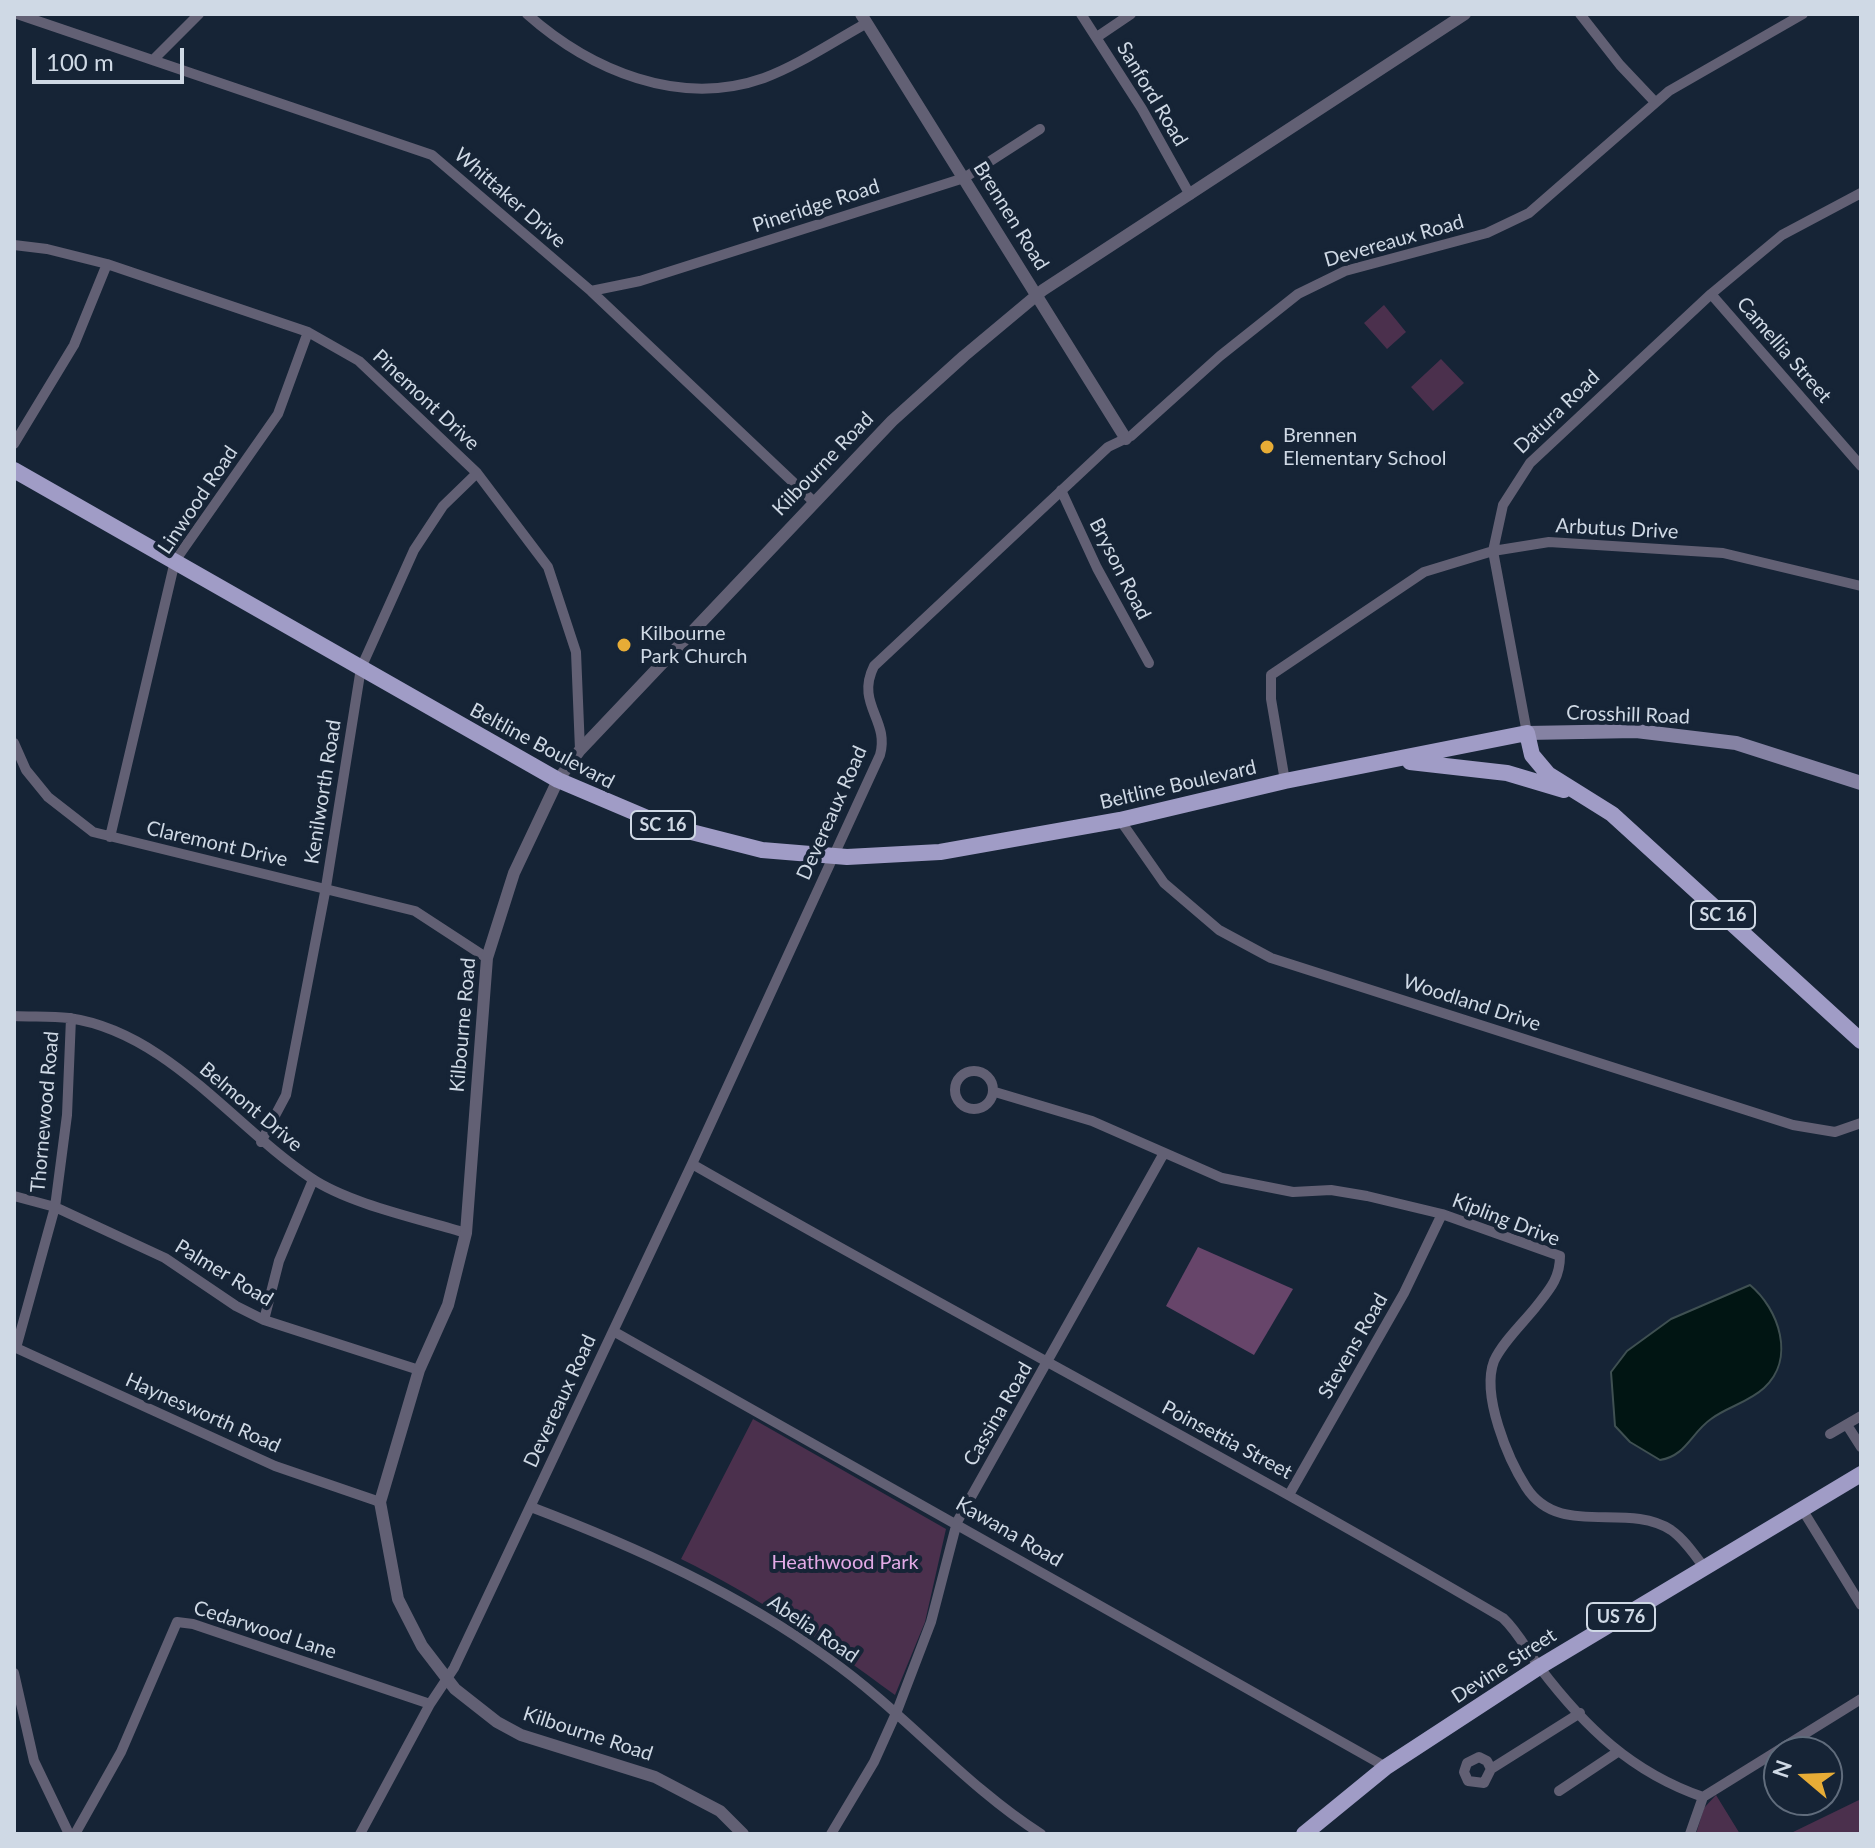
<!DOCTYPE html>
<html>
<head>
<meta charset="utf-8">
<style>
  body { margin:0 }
  #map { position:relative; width:1875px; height:1848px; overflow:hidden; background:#162436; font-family:Lato,sans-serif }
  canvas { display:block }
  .frame { position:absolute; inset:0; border:16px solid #cfd9e5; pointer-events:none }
  .north { position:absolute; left:1763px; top:1736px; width:80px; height:80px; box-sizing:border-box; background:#162436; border:2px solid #606c7c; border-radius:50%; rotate:289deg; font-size:22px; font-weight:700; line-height:32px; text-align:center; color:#cfd9e5 }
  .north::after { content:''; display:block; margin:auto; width:28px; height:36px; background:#e7ac36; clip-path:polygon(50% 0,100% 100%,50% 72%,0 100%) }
  .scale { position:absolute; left:32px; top:48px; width:152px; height:36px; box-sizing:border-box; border:4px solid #cfd9e5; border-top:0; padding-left:10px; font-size:24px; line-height:28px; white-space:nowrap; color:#cfd9e5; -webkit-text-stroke:6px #162436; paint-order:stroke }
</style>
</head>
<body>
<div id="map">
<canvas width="1875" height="1848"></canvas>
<div class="frame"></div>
<div class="north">N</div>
<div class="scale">100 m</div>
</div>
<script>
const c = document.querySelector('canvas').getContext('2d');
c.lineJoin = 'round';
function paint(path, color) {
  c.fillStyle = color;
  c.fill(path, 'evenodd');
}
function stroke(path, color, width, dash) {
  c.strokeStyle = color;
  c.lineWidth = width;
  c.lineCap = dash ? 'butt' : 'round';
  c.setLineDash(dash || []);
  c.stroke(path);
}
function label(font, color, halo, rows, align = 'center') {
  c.font = font + ' Lato,sans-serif';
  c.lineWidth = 8;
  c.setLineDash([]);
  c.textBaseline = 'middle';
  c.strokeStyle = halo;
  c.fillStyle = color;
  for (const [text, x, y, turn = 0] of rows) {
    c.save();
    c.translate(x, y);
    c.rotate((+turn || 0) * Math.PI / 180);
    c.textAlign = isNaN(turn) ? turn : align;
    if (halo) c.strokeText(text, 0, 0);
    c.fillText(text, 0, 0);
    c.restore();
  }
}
paint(new Path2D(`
  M1384,305l22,27 -19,17 -23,-26z
  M1441,359l23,24 -31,28 -22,-24z
  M753,1419l193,110 -21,93 -30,73c-68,-50 -138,-99 -214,-136z
  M1716,1795l24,39h-44l8,-26z
  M1861,1799v35h-72z`), '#4b304d');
paint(new Path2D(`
  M1198,1247l95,42 -39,66 -88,-49z`), '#67456a');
const water = new Path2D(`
  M1750,1285c29,24 46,74 14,103 -15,14 -37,19 -53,31 -20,14 -25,37 -51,41l-30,-18 -15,-16 -4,-54 16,-21 44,-32z`);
paint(water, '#011513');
stroke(water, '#3f5052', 2);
stroke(new Path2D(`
  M17,14l415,141 159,136 222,210
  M527,14c63,56 152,94 237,64 35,-13 70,-37 103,-55
  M1081,14l61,95 48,86
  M1580,14l40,51 35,37
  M1097,37l34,-23
  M154,59l45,-45
  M14,245l33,4 60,15 201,68 51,29 118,112 71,94 28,85 4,98
  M591,291l49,-10 324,-103 76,-49
  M1711,294l150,172
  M14,444l60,-99 33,-81
  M1061,490l36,78 52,95
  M1527,733l-34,-182 10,-46 27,-42 181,-169 71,-59 79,-42
  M14,743l12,27 22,27 45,35 322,79 72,47
  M1285,781l-14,-82v-24l153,-103 69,-21 56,-9 174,11 138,33
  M1120,820l44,63 55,47 52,28 522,167 42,7 26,-9
  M110,837l65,-276 103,-147 30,-82
  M14,1016c18,1 37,0 55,2 98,14 165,109 242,160 38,26 110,41 155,55
  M955 1090a19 19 0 1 1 38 0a19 19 0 1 1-38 0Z
  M995,1092l97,29 130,57 71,14 38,-2 36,6 75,18 118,42c0,23 -11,34 -25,52 -13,16 -33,35 -41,53 -13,34 14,98 32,126 33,52 100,14 145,43 13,9 23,24 32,36
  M261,1142l25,-47 40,-208 35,-219 53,-118 29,-44 34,-33
  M692,1164c269,154 544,297 811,454 16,15 24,33 37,50 45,59 91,104 163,129
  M14,1196l41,11 110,51 71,48 28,14 155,50
  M264,1320l15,-59 34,-81
  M613,1331l773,436
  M14,1347l261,119 105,36
  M16,1348l39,-141 12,-92 4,-97
  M1847,1425l14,22
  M1830,1434l31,-18
  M1290,1493l114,-200 38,-79
  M531,1507c105,40 207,86 298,152 75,53 135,126 212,175
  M1802,1509l59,96
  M14,1673l20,88 35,73
  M1491,1769l-4,-8 -8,-4 -12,6 -3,9 4,9 16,2 7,-14 89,-56
  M1559,1791l57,-38
  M1703,1797l158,-98
  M75,1834l46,-82 56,-130 16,2 237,80
  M360,1834l70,-130 24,-36 238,-504 188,-409c10,-35 -25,-51 -6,-89l234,-219 23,-11 89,-80 78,-62 47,-23 142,-38 42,-20 140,-122 134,-77
  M831,1834l43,-72 23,-51 34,-89 26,-100 207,-369
  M1690,1834l13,-37`), '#626074', 10);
stroke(new Path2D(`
  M861,14l265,425
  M743,1834l-23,-23 -65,-34 -134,-42 -24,-13 -42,-33 -33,-43 -24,-47 -18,-97 39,-132 29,-65 18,-72 21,-275 27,-85 44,-93 22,-30 312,-329 72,-65 79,-66 422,-276`), '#626074', 12);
stroke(new Path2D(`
  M1527,733l109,-2 100,12 125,40`), '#8582a3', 14);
stroke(new Path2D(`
  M14,470l544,310 106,45 98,25 85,7 93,-5 180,-32 165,-39 242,-48 5,22 16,19 64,40 249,227
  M1410,762l97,11 57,17
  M1304,1834l82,-67 153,-100 322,-193`), '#a09cc6', 16);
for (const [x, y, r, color] of [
  [1267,447,8,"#e7ac36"],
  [624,645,8,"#e7ac36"]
]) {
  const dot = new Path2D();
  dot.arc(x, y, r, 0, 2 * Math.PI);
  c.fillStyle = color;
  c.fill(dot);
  stroke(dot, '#162436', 3);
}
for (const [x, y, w] of [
  [663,825,64],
  [1723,915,64],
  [1621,1617,68]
]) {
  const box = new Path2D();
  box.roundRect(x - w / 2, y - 14, w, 28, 6);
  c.fillStyle = '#162436';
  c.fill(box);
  stroke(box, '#cfd9e5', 2);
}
label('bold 18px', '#cfd9e5', null, [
  ["SC 16",663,825],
  ["SC 16",1723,915],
  ["US 76",1621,1617]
]);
label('20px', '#cfd9e5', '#162436', [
  ["Sanford Road",1152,94,59],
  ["Whittaker Drive",510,198,41],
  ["Pineridge Road",816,206,-18],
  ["Brennen Road",1011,216,58],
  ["Devereaux Road",1394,241,-16],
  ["Camellia Street",1784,350,49],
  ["Pinemont Drive",426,400,43],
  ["Datura Road",1557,412,-44],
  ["Kilbourne Road",823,464,-46],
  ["Linwood Road",198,500,-56],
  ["Arbutus Drive",1617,529,3],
  ["Bryson Road",1120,569,63],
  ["Crosshill Road",1628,715,2],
  ["Beltline Boulevard",542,746,28],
  ["Beltline Boulevard",1178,785,-13],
  ["Kenilworth Road",323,792,-81],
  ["Devereaux Road",832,813,-66],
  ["Claremont Drive",217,844,13],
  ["Woodland Drive",1472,1003,18],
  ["Kilbourne Road",463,1025,-85],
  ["Belmont Drive",251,1107,40],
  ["Thornewood Road",45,1112,-85],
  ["Kipling Drive",1506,1220,21],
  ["Palmer Road",224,1273,31],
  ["Stevens Road",1353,1346,-60],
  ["Devereaux Road",560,1401,-65],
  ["Haynesworth Road",203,1413,24],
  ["Cassina Road",998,1414,-60],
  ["Poinsettia Street",1227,1440,28],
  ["Kawana Road",1009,1532,30],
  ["Abelia Road",813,1629,34],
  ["Cedarwood Lane",265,1630,18],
  ["Devine Street",1504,1666,-33],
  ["Kilbourne Road",588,1734,18]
]);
label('20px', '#cfd9e5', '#162436', [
  ["Brennen",1283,436],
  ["Elementary School",1283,459],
  ["Kilbourne",640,634],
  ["Park Church",640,657]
], 'left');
label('20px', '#e2aae6', '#162436', [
  ["Heathwood Park",845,1563]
]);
</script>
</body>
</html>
